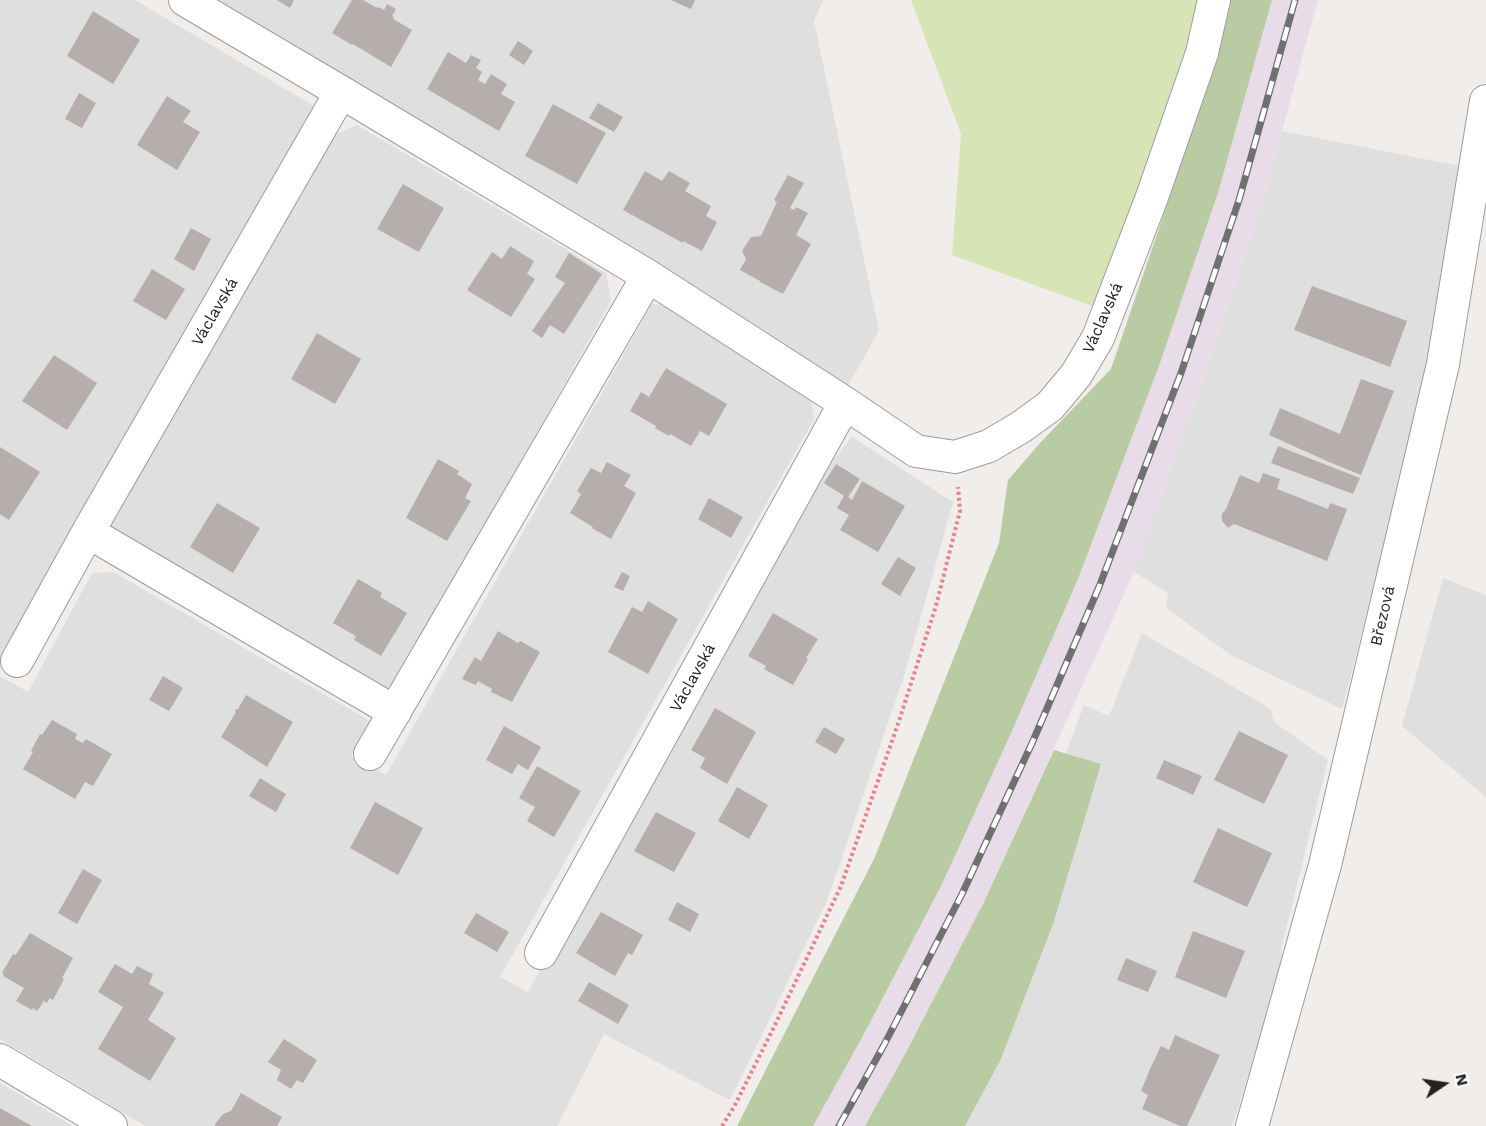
<!DOCTYPE html>
<html>
<head>
<meta charset="utf-8">
<style>
  body { margin:0 }
  #map { position:relative; width:1486px; height:1126px; overflow:hidden; background:#f1edea; font-family:"Work Sans",sans-serif }
  canvas { display:block }
  .north { position:absolute; left:1414px; top:1054px; width:60px; height:60px; -webkit-text-stroke:4px #fff; paint-order:stroke; rotate:77deg; font-size:16px; font-weight:700; line-height:24px; text-align:center; color:#222 }
  .north::after { content:''; display:block; margin:auto; width:21px; height:27px; background:#222; clip-path:polygon(50% 0,100% 100%,50% 72%,0 100%) }
</style>
</head>
<body>
<div id="map">
<canvas width="1486" height="1126"></canvas>
<div class="north">N</div>
</div>
<script>
const c = document.querySelector('canvas').getContext('2d');
c.lineJoin = 'round';
function paint(path, color) {
  c.fillStyle = color;
  c.fill(path, 'evenodd');
}
function stroke(path, color, width, dash) {
  c.strokeStyle = color;
  c.lineWidth = width;
  c.lineCap = dash ? 'butt' : 'round';
  c.setLineDash(dash || []);
  c.stroke(path);
}
function label(font, color, halo, rows, align = 'center') {
  c.font = font + ' "Work Sans",sans-serif';
  c.lineWidth = 4.5;
  c.setLineDash([]);
  c.textBaseline = 'middle';
  c.strokeStyle = halo;
  c.fillStyle = color;
  for (const [text, x, y, turn = 0] of rows) {
    c.save();
    c.translate(x, y);
    c.rotate((+turn || 0) * Math.PI / 180);
    c.textAlign = isNaN(turn) ? turn : align;
    if (halo) c.strokeText(text, 0, 0);
    c.fillText(text, 0, 0);
    c.restore();
  }
}
paint(new Path2D(`
  M0,0h135l181,107 -316,550z
  M213,0h610l-9,21 65,310 -32,56 -83,-57 -134,-84z
  M357,125l249,148 5,28 -216,384 -18,6 -268,-164 226,-392z
  M1282,131l178,35 -41,244 -77,299 -111,-54 -65,-47 2,-15 -34,-21 68,-191 59,-174z
  M652,304l11,1 148,96 3,18 -314,558 28,15 304,-530 20,-25 101,65 -48,171 -78,228 -97,199 -20,-10 -106,-56 -47,92h-412l-145,-87v-363l28,16 64,-119 21,-1 257,149 -19,35 35,19z
  M1443,578l43,17v202l-84,-71z
  M1142,633l129,76 3,13 54,38 -48,193 6,3 -54,170h-267l35,-65 101,-296 -35,-12 18,-48 25,11z
  M0,1083l73,43h-73z`), '#dfdfdf');
paint(new Path2D(`
  M1272,0h46l-57,207 -59,174 -68,191 -151,332 -79,152 -39,70h-52l51,-92 148,-303 66,-152 81,-213 59,-173z`), '#e9dce9');
paint(new Path2D(`
  M911,0h290l-90,313 -159,-58 9,-121z`), '#d7e4b6');
paint(new Path2D(`
  M1230,0h42l-54,193 -59,173 -81,213 -66,152 -70,153 -78,150 -51,92h-76l138,-269 124,-314 9,-63 32,-37 71,-74 102,-299z
  M1054,750l47,14 -48,160 -53,137 -35,65h-100l39,-70 79,-152z`), '#b8cba3');
paint(new Path2D(`
  M277,0h17l-4,8z
  M352,0h11l14,8 1,-1 6,3 3,-6 9,5 -4,7 2,1 -1,2 19,11 -21,37 -38,-23 -1,1 -20,-12z
  M671,0h24l-4,9z
  M93,11l47,29 -27,44 -46,-28z
  M518,41l15,10 -9,14 -15,-10z
  M448,52l18,11 5,-8 10,5 -5,8 6,4 -4,8 7,4 6,-10 16,10 -6,10 14,8 -16,29 -72,-42z
  M79,93l17,10 -14,25 -17,-9z
  M167,96l24,15 -8,11 17,10 -23,38 -40,-25z
  M598,103l25,14 -9,15 -25,-14z
  M553,104l53,29 -29,51 -52,-28z
  M645,171l17,10 7,-10 21,12 -5,8 26,15 -5,10 11,6 -15,29 -19,-10v2l-60,-33z
  M788,175l16,8 -14,25 4,2 2,-3 12,6 -12,22 15,9 -28,50 -23,-12v-1l-20,-11 6,-11 -4,-8 9,-14 10,-1 16,-34 -3,-2z
  M403,184l41,24 -25,44 -42,-23z
  M191,228l20,11 -17,32 -20,-12z
  M510,246l24,15 -7,13 8,5 -24,38 -44,-27 25,-38 10,7z
  M569,253l33,21 -38,60 -14,-9 -8,13 -10,-7 33,-48 -10,-6z
  M152,269l33,20 -19,31 -33,-19z
  M1312,286l95,35 -17,46 -96,-37z
  M317,333l44,26 -26,45 -44,-25z
  M54,355l43,28 -30,47 -45,-29z
  M666,368l61,36 -18,32 -9,-5 -9,15 -21,-12 -1,2 -14,-8 1,-2 -26,-15 11,-19 8,5z
  M1361,379l33,12 -33,84 -32,-13 -60,-27 11,-27 60,26z
  M1278,446l82,32 -7,16 -82,-31z
  M0,447l40,25 -31,48 -9,-6z
  M438,459l21,12 -2,3 15,10 -7,14 6,3 -24,40 -41,-23z
  M607,462l24,13 -7,11 12,7 -25,46 -19,-11 1,-1 -23,-14 11,-19 -4,-3 14,-23 10,5z
  M836,464l24,15 -12,18 4,3 10,-19 43,25 -27,46 -38,-22 9,-15 -12,-7 7,-12 -20,-13z
  M1263,473l17,6 -3,10 51,20 2,-6 17,6 -20,52 -93,-37 -6,4 -4,-5 -2,-2v-7l4,-5 14,-34 19,8z
  M709,498l34,19 -12,21 -33,-19z
  M217,503l43,25 -27,45 -43,-26z
  M898,557l18,11 -16,28 -19,-12z
  M622,572l8,4 -7,15 -9,-4z
  M358,579l24,14 -2,4 27,16 -26,43 -27,-16 2,-4 -23,-13z
  M648,601l30,18 -30,55 -40,-22 24,-45 10,5z
  M773,613l45,26 -12,19 2,1 -15,26 -29,-16 2,-3 -18,-10z
  M498,631l20,12 2,-2 20,11 -28,50 -21,-10 1,-3 -14,-8 -2,4 -14,-6 13,-22 6,4z
  M163,676l20,12 -14,23 -20,-11z
  M246,695l47,27 -26,45 -46,-30 15,-25 -1,-1 1,-2h2z
  M715,708l41,24 -29,52 -27,-16 5,-10 -14,-8z
  M52,720l25,14 -2,5 8,4 3,-4 26,15 -19,32 -8,-4 -10,17 -52,-30 10,-17 -2,-1 9,-17 2,1z
  M504,726l37,21 -13,23 -10,-6 -6,10 -26,-14z
  M824,727l21,12 -9,15 -21,-12z
  M1239,731l49,24 -24,49 -50,-24z
  M1164,760l38,16 -9,19 -37,-17z
  M537,766l44,25 -27,46 -27,-16 8,-14 -16,-9z
  M260,778l26,16 -10,18 -27,-16z
  M737,787l31,18 -19,34 -31,-18z
  M375,802l48,26 -25,47 -48,-27z
  M656,812l40,21 -22,39 -40,-21z
  M1218,828l54,25 -25,54 -54,-25z
  M83,869l19,11 -25,44 -19,-11z
  M677,902l22,12 -9,18 -22,-12z
  M601,912l42,23 -11,20 -4,-2 -13,23 -39,-23z
  M476,913l33,19 -12,20 -33,-19z
  M1193,931l52,20 -19,47 -51,-21z
  M30,933l43,25 -11,20 2,1 -11,21 -3,-2 -3,5 -3,-2 -7,10 -4,-3 -1,2 -16,-9 8,-13 -21,-12 1,-2 -2,-1 11,-19 2,1 2,-2z
  M1126,958l31,13 -9,21 -31,-12z
  M115,964l17,10 5,-8 16,8 -4,10 15,9 -16,27 28,18 -26,43 -52,-32 25,-42 -25,-15z
  M589,982l40,23 -11,19 -40,-23z
  M1175,1035l45,20 -33,71h-7l-38,-17 6,-14 -7,-4 9,-22 11,-23 8,4z
  M284,1039l33,21 -14,23 -6,-3 -6,9 -14,-9 4,-10 -13,-8z
  M241,1093l41,24 -5,9h-62v-2l8,-10 8,-3z
  M0,1108l32,18h-32z`), '#b6aeac');
const minor = new Path2D(`
  M185,0l156,92 307,184 197,127 71,48 39,6 34,-11 32,-19 29,-21 26,-31 22,-37 54,-141 50,-144 12,-53
  M88,532l307,180
  M17,661l71,-129 253,-440
  M370,754l278,-478
  M541,953l304,-550
  M0,1060l111,66
  M1252,1126l73,-261 118,-501 43,-263`);
stroke(minor, '#9c9c9c', 34);
stroke(new Path2D(`
  M722,1126l12,-19 41,-82 66,-139 57,-162 38,-118 24,-95 -2,-24`), '#eb818d', 4, [3, 3]);
stroke(minor, '#fff', 32);
const rail = new Path2D(`
  M839,1126l45,-81 78,-151 71,-153 66,-154 82,-214 58,-173 56,-200`);
stroke(rail, '#707070', 7);
stroke(rail, '#fff', 4.5, [14]);
label('16px', '#222', '#fff', [
  ["Václavská",215,312,-60],
  ["Václavská",1103,318,-66],
  ["Březová",1383,616,-77],
  ["Václavská",693,678,-61]
]);
</script>
</body>
</html>
